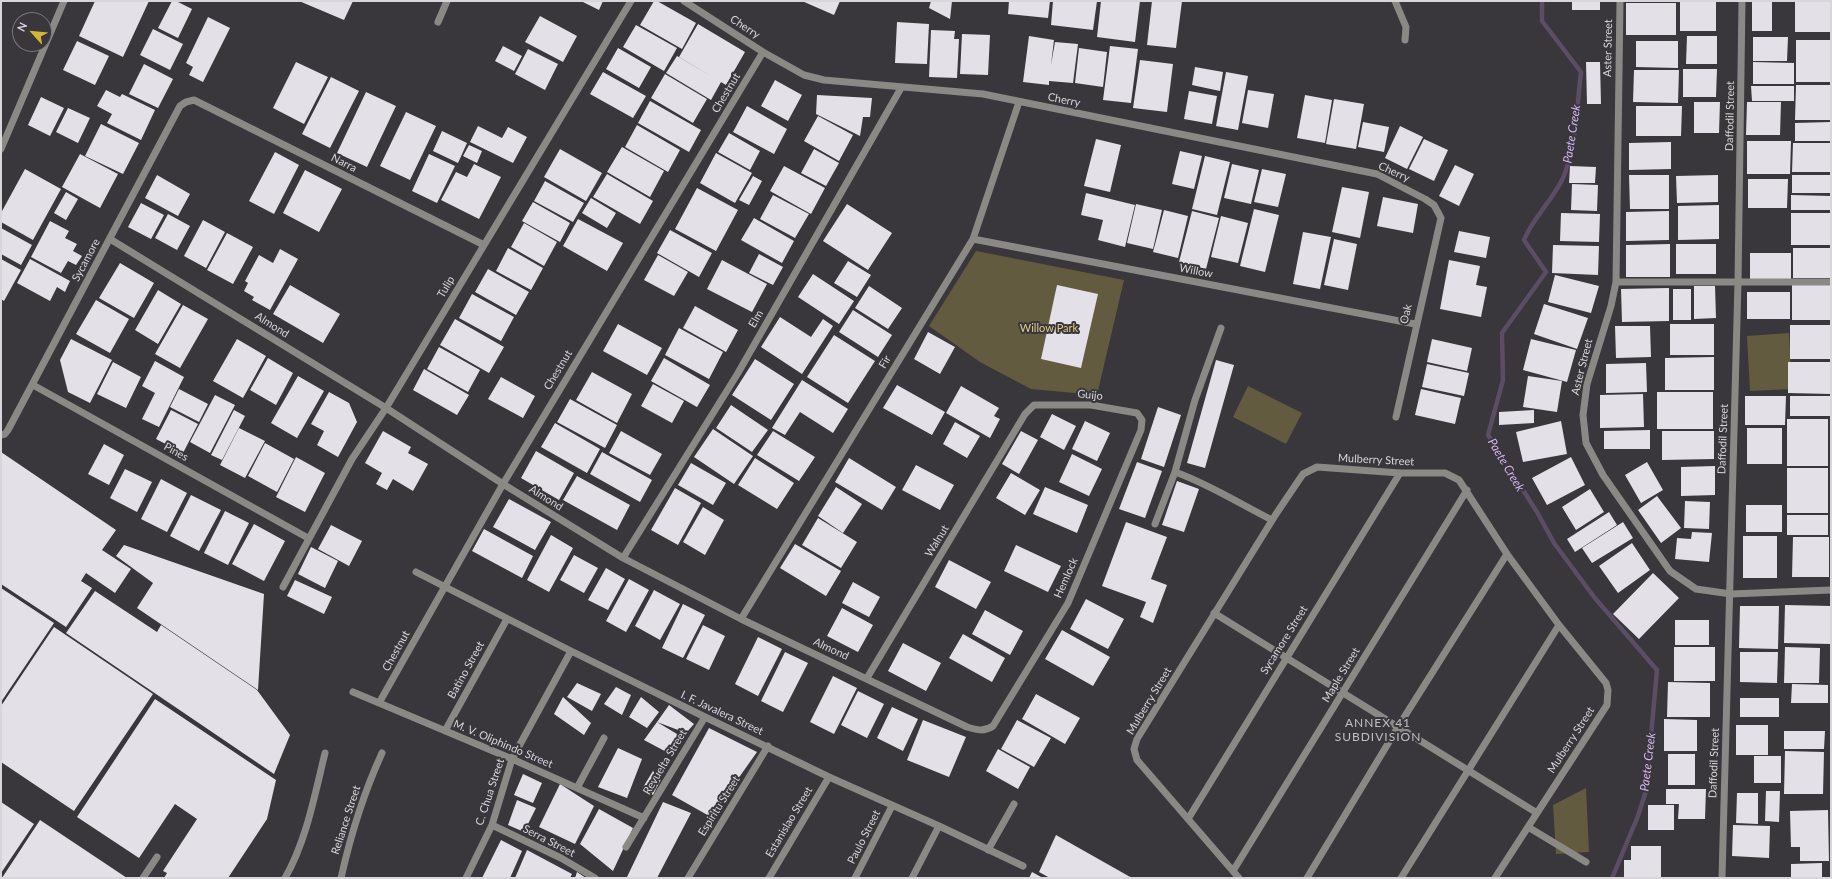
<!DOCTYPE html>
<html>
<head>
<meta charset="utf-8">
<style>
  body { margin:0 }
  #map { position:relative; width:1832px; height:879px; overflow:hidden; background:#39363c; font-family:Lato,sans-serif }
  canvas { display:block }
  .frame { position:absolute; inset:0; border:2px solid #d8d6da; pointer-events:none }
  .north { position:absolute; left:12px; top:12px; width:40px; height:40px; box-sizing:border-box; background:#39363c; border:1px solid #79767b; border-radius:50%; rotate:297deg; font-size:11px; font-weight:700; line-height:16px; text-align:center; color:#d8d6da }
  .north::after { content:''; display:block; margin:auto; width:14px; height:18px; background:#d4b635; clip-path:polygon(50% 0,100% 100%,50% 72%,0 100%) }
</style>
</head>
<body>
<div id="map">
<canvas width="1832" height="879"></canvas>
<div class="frame"></div>
<div class="north">N</div>
</div>
<script>
const c = document.querySelector('canvas').getContext('2d');
c.lineJoin = 'round';
function paint(path, color) {
  c.fillStyle = color;
  c.fill(path, 'evenodd');
}
function stroke(path, color, width, dash) {
  c.strokeStyle = color;
  c.lineWidth = width;
  c.lineCap = dash ? 'butt' : 'round';
  c.setLineDash(dash || []);
  c.stroke(path);
}
function label(font, color, halo, rows, align = 'center') {
  c.font = font + ' Lato,sans-serif';
  c.lineWidth = 4;
  c.setLineDash([]);
  c.textBaseline = 'middle';
  c.strokeStyle = halo;
  c.fillStyle = color;
  for (const [text, x, y, turn = 0] of rows) {
    c.save();
    c.translate(x, y);
    c.rotate((+turn || 0) * Math.PI / 180);
    c.textAlign = isNaN(turn) ? turn : align;
    if (halo) c.strokeText(text, 0, 0);
    c.fillText(text, 0, 0);
    c.restore();
  }
}
paint(new Path2D(`
  M976,251l148,29 -27,115 -66,-6 -51,-27 -51,-36z
  M1789,333l3,56 -42,2 -3,-55z
  M1248,386l54,27 -16,31 -53,-27z
  M1586,788l3,64 -33,2 -3,-49z`), '#625b40');
stroke(new Path2D(`
  M1542,1v20l39,51c-4,33 -5,79 -19,108 -11,22 -29,38 -38,60l22,32 -44,61 1,47 -15,55 49,77 17,31 40,54 63,73 -11,121 -8,25 -26,62`), '#5b4e64', 4.5);
paint(new Path2D(`
  M95,1h54l-26,56 -44,-21z
  M172,1h4l16,8 -14,29 -20,-10z
  M299,1h54l-9,19z
  M581,1h22l-4,9z
  M654,1h3l39,22 -14,26 -42,-24z
  M802,1h38l-6,14z
  M931,1h21l-2,18 -21,-11z
  M1009,1h41l-2,17 -40,-4z
  M1053,1h44l-4,29 -42,-5z
  M1101,1h39l-5,41 -38,-5z
  M1152,1h30l-6,47 -29,-3z
  M1572,1h28v9h-28z
  M1680,1h36v30h-36z
  M1752,1h20v30h-20z
  M1795,2h36v30h-36z
  M1626,3h50v32h-50z
  M540,16l37,20 -14,26 -38,-20z
  M208,17l22,11 -27,54 -14,-7 4,-8 -7,-4z
  M897,22l32,2 -2,40 -32,-1z
  M698,24l47,28 -19,33 -47,-28z
  M636,25l41,23 -13,23 -41,-24z
  M153,29l30,15 -13,26 -30,-15z
  M931,30l24,1 -1,8h5l-2,39 -28,-1z
  M962,34l28,1 -2,40 -28,-1z
  M1029,36l25,4 -3,25 4,-23 23,2 -5,39 -24,-2v4l-26,-3z
  M1687,36h30v28h-31z
  M1753,37h35l-1,24h-34z
  M1796,40h35v42h-35z
  M77,41l32,15 -14,29 -32,-15z
  M1636,41h42v27l-42,-1z
  M503,46l19,10 -8,15 -19,-10z
  M1110,46l28,3 -7,54 -28,-3z
  M618,48l33,19 -12,21 -33,-19z
  M1079,48l28,4 -4,35 -28,-4z
  M528,49l30,15 -13,26 -30,-16z
  M677,56l44,26 -10,18 -45,-27z
  M1140,60l33,4 -6,48 -34,-4z
  M296,62l32,15 -24,47 -31,-16z
  M1586,62h14l1,42h-14z
  M1753,62l41,1v21h-41z
  M144,64l29,15 -15,29 -29,-14z
  M1195,67l28,5 -3,19 -28,-6z
  M1683,69h34l-1,28h-33z
  M1634,70h45l-1,33 -45,-1z
  M603,72l43,24 -13,22 -43,-24z
  M1226,72l22,4 -10,54 -22,-4z
  M665,74l42,25 -14,24 -42,-25z
  M331,77l28,14 -29,57 -28,-14z
  M775,80l27,15 -14,26 -27,-15z
  M1796,85h35v35h-36z
  M1751,86h43v15h-42z
  M106,90l14,7 2,-3 33,16 -14,30 -34,-17 5,-9 -15,-8z
  M1248,90l26,4 -6,34 -26,-5z
  M1189,91l28,5 -5,28 -28,-5z
  M366,92l30,14 -29,61 -30,-14z
  M817,95l55,3 -2,19h-7l-3,19 -44,-22z
  M1305,95l27,5 -7,43 -28,-5z
  M41,97l23,11 -14,28 -22,-11z
  M1334,99l30,5 -8,45 -30,-5z
  M650,101l51,29 -12,22 -51,-29z
  M1694,102h26l-1,31h-25z
  M1747,102h34l-1,33h-34z
  M747,106l40,23 -13,25 -41,-22z
  M1636,106h46l-1,30h-45z
  M68,108l22,10 -12,25 -22,-11z
  M406,112l30,14 -26,54 -30,-14z
  M818,116l35,19 -14,26 -35,-20z
  M1363,122l26,5 -5,25 -26,-5z
  M1831,122v19h-36v-18z
  M101,124l38,19 -16,31 -38,-18z
  M637,125l43,25 -12,22 -43,-25z
  M478,126l24,12 6,-11 19,10 -14,26 -43,-21z
  M1400,126l23,11 -16,32 -22,-11z
  M442,131l25,12 -9,20 -25,-12z
  M729,133l31,18 -10,19 -32,-18z
  M1096,139l25,6 -11,47 -26,-6z
  M1424,139l24,11 -14,31 -25,-12z
  M1747,141h44l-1,33h-43z
  M1671,142v27l-42,1v-27z
  M1793,143h38v29h-39z
  M469,145l13,6 -5,12 -14,-7z
  M622,147l42,24 -14,26 -43,-25z
  M560,149l42,24 -16,28 -42,-24z
  M814,149l25,14 -13,23 -25,-13z
  M1180,151l22,5 -8,33 -22,-5z
  M275,152l24,13 -25,49 -25,-13z
  M716,153l36,20 -17,30 -35,-20z
  M80,154l38,20 -18,34 -38,-21z
  M429,154l26,12 -18,37 -25,-12z
  M1205,156l25,6 -13,53 -25,-6z
  M474,164l27,13 -22,42 -38,-19 15,-28 11,5z
  M1232,164l27,6 -8,34 -27,-6z
  M1455,165l19,9 -15,32 -20,-10z
  M784,166l41,22 -14,26 -41,-23z
  M1570,166l26,1 -1,16h-26z
  M25,169l36,20 -28,51 -32,-18v-9z
  M1262,169l24,5 -8,33 -24,-5z
  M305,170l37,19 -23,43 -36,-19z
  M607,174l46,27 -13,23 -47,-27z
  M157,175l33,19 -12,22 -33,-18z
  M1629,175h40v34h-39z
  M1718,175v27l-41,1 -1,-27z
  M1792,175h39v18h-39z
  M753,176l9,5 -13,24 -10,-5z
  M1748,179h40l-1,29h-39z
  M545,181l39,22 -11,19 -39,-21z
  M1572,184l26,1 -1,26 -26,-1z
  M1342,187l27,5 -9,46 -28,-6z
  M697,188l41,22 -22,41 -41,-22z
  M66,192l12,7 -12,21 -12,-7z
  M1086,193l49,12 -10,42 -27,-7 5,-20 -22,-5z
  M773,195l36,19 -14,24 -35,-19z
  M1791,195l40,1v14h-40z
  M1383,197l35,7 -5,29 -36,-7z
  M591,198l25,15 -9,15 -25,-15z
  M533,202l37,21 -10,19 -38,-21z
  M141,203l23,12 -13,24 -23,-12z
  M847,204l45,29 -24,37 -45,-29z
  M1136,204l26,6 -9,39 -26,-6z
  M1719,205v34l-41,1v-34z
  M1254,209l25,6 -14,57 -25,-6z
  M1164,210l24,6 -10,42 -25,-6z
  M1192,211l27,7 -13,51 -27,-7z
  M1669,211v29l-43,1v-29z
  M1561,213l39,1 -1,28 -39,-1z
  M1791,213h40v32h-40z
  M168,214l22,12 -13,24 -22,-12z
  M1221,216l27,7 -10,40 -27,-6z
  M754,218l40,23 -12,22 -41,-23z
  M578,219l45,24 -16,28 -44,-25z
  M203,220l22,12 -19,36 -22,-12z
  M50,221l19,10 -4,7 12,6 -4,7 9,5 -6,9 -8,-4 -7,12 -30,-16z
  M524,223l33,19 -13,24 -33,-19z
  M1,228l31,17 -11,20 -20,-11z
  M670,230l42,23 -13,24 -42,-24z
  M1459,231l31,6 -4,21 -32,-6z
  M1303,232l28,5 -11,52 -27,-5z
  M227,233l26,14 -20,37 -26,-14z
  M1334,239l23,5 -9,46 -24,-5z
  M1670,244v33h-44v-32z
  M1676,244h40v30h-40z
  M1553,245l46,1 -1,29 -46,-2z
  M508,248l35,20 -12,22 -35,-19z
  M1793,248h38v30h-38z
  M280,249l18,10 -28,51 -18,-10 2,-3 -10,-6 4,-8 -3,-2 14,-26 14,8z
  M1750,253h41v27h-41z
  M759,254l24,13 -10,18 -24,-12z
  M658,255l30,17 -14,24 -30,-16z
  M1,259l20,11 -17,31 -3,-2z
  M30,259l40,22 -5,11 -8,-5 -7,14 -33,-18z
  M722,260l45,24 -15,28 -45,-23z
  M1449,260l31,6 -4,19 11,2 -6,30 -41,-8z
  M848,261l23,14 -14,22 -23,-14z
  M120,263l34,20 -20,35 -35,-20z
  M488,269l41,23 -13,23 -41,-23z
  M813,274l41,27 -15,23 -41,-27z
  M1555,275l44,11 -8,27 -43,-11z
  M290,285l50,29 -17,29 -50,-29z
  M1057,285l41,9 -17,74 -40,-9z
  M1792,285h39v35h-39z
  M869,286l33,22 -14,21 -33,-21z
  M1694,286h21l1,32 -22,1z
  M1669,288v33l-47,1 -1,-33z
  M1673,289h18v31h-18z
  M158,290l23,14 -23,40 -23,-14z
  M1747,292h43v27h-43z
  M472,294l42,23 -13,24 -42,-23z
  M96,300l33,19 -19,34 -34,-19z
  M1544,304l44,14 -11,31 -43,-15z
  M183,305l25,14 -28,49 -25,-14z
  M695,306l43,24 -12,22 -43,-24z
  M853,310l39,25 -14,22 -39,-25z
  M780,317l31,20 12,-18 10,7 -31,48 -41,-27z
  M455,319l49,28 -15,26 -49,-28z
  M618,324l44,24 -15,27 -44,-24z
  M1670,324h44v31h-44z
  M1790,325h41v34h-41z
  M1615,326h35l1,31 -35,1z
  M679,328l44,24 -14,27 -44,-24z
  M928,332l27,15 -15,27 -26,-15z
  M834,335l41,26 -27,42 -41,-26z
  M71,339l41,21 -22,43 -22,-11 -8,-32z
  M237,339l29,17 -23,42 -30,-17z
  M1432,339l40,9 -5,23 -40,-9z
  M1531,339l45,11 -9,32 -44,-12z
  M439,347l41,23 -12,22 -41,-23z
  M1714,357v33h-49v-32z
  M268,358l25,15 -17,32 -26,-15z
  M664,358l46,27 -13,22 -46,-26z
  M755,359l39,25 -23,36 -39,-25z
  M1216,360l18,5 -29,103 -18,-5z
  M155,361l29,16 -25,50 -17,-8 13,-26 -13,-7z
  M113,362l28,15 -15,31 -29,-14z
  M1788,362h43v32l-43,-1z
  M1646,363l1,29 -41,1v-29z
  M1427,364l42,9 -5,23 -42,-9z
  M424,369l45,26 -12,20 -44,-25z
  M592,372l40,22 -15,29 -41,-23z
  M298,376l26,15 -27,47 -26,-15z
  M1528,376l34,5 -5,31 -34,-5z
  M501,377l34,19 -12,22 -35,-19z
  M802,380l46,29 -15,24 -33,-21 -15,23 -13,-7z
  M653,384l31,17 -12,22 -31,-17z
  M897,385l48,27 -13,23 -49,-27z
  M961,386l38,22 -5,8 6,3 -10,19 -44,-25z
  M179,389l29,15 -9,18 -29,-15z
  M1421,389l40,9 -6,26 -40,-9z
  M329,392l20,11 8,19 -19,35 -21,-12 7,-14 -13,-7z
  M1657,392h56v37h-56z
  M1643,394l1,33 -44,1v-33z
  M215,395l20,10 -25,48 -20,-11z
  M1745,396h41l-1,29h-40z
  M1790,396h40v20h-40z
  M570,399l47,26 -12,23 -48,-26z
  M731,405l37,25 -16,22 -36,-24z
  M1158,407l23,8 -17,52 -23,-8z
  M171,410l27,14 -15,29 -27,-14z
  M234,410l11,6 -23,44 -11,-5z
  M1534,410v13l-35,2v-13z
  M1052,414l24,12 -12,24 -24,-13z
  M1787,419h41v47h-41z
  M1085,421l25,12 -13,28 -25,-12z
  M1561,421l6,33 -44,8 -7,-30z
  M955,422l25,14 -13,22 -24,-14z
  M555,423l45,26 -13,24 -46,-26z
  M239,428l26,13 -20,37 -25,-13z
  M1747,428h35v36h-35z
  M713,429l40,27 -19,28 -40,-27z
  M1650,430v19h-46v-18z
  M383,431l28,16 -3,6 20,11 -15,27 -20,-12 -6,11 -11,-6 6,-11 -17,-10z
  M621,431l41,23 -12,21 -41,-22z
  M773,431l42,26 -16,24 -42,-26z
  M1021,431l17,9 -19,34 -17,-10z
  M1662,431h52v28l-52,1z
  M265,443l29,16 -17,33 -29,-16z
  M104,444l20,11 -15,30 -21,-11z
  M536,451l38,22 -15,27 -38,-22z
  M1,452l115,78 -14,20 29,19 -16,24 -29,-20 -5,8 11,7 -26,39 -65,-43z
  M602,452l50,28 -12,22 -50,-28z
  M1072,454l30,15 -13,27 -30,-14z
  M296,457l29,16 -20,39 -29,-15z
  M1571,457l14,28 -38,20 -15,-27z
  M755,458l39,25 -17,26 -39,-24z
  M849,458l47,29 -14,23 -47,-28z
  M1137,462l25,9 -17,47 -26,-9z
  M1647,462l16,28 -22,13 -16,-28z
  M691,463l35,20 -13,22 -35,-20z
  M916,465l38,20 -14,25 -38,-20z
  M1715,466v29l-34,1v-29z
  M1787,468h41v45h-41z
  M125,469l27,13 -15,30 -27,-14z
  M1011,473l29,17 -15,25 -29,-17z
  M577,476l53,29 -13,25 -54,-30z
  M161,479l26,14 -20,39 -26,-13z
  M1177,481l22,8 -15,43 -22,-7z
  M836,487l26,17 -19,29 -25,-17z
  M1045,487l43,18 -11,28 -44,-19z
  M675,488l26,15 -23,42 -27,-15z
  M1590,489l14,23 -28,18 -14,-23z
  M191,495l30,15 -22,41 -29,-15z
  M1657,496l24,32 -20,15 -23,-33z
  M509,499l42,23 -16,28 -42,-23z
  M1685,501l25,1 -1,27 -25,-1z
  M1746,505h36v27h-36z
  M703,507l21,13 -19,35 -22,-13z
  M225,511l24,12 -21,42 -24,-12z
  M1609,512l8,13 -42,27 -8,-13z
  M1787,515h41v20h-41z
  M818,518l39,24 -16,26 -39,-23z
  M1126,522l41,15 -16,42 16,6 -14,38 -13,-6 6,-15 -44,-16z
  M1623,522l10,16 -41,25 -10,-15z
  M254,524l31,17 -21,40 -32,-17z
  M331,525l31,16 -13,25 -31,-17z
  M484,529l49,27 -11,22 -50,-27z
  M1692,532l20,1 -3,29 -34,-3 2,-21 14,1z
  M551,535l22,13 -24,44 -22,-12z
  M1743,536h34v42h-34z
  M1793,537h36v40h-37z
  M1632,543l18,27 -32,23 -19,-27z
  M795,544l46,27 -15,25 -46,-28z
  M124,545l140,49 -6,96 -121,-82 16,-25 -37,-27z
  M1016,545l45,21 -13,26 -44,-21z
  M311,547l27,14 -13,27 -27,-14z
  M574,555l24,13 -14,25 -24,-13z
  M949,560l42,22 -15,27 -41,-22z
  M606,568l19,11 -17,31 -20,-10z
  M1653,573l26,25 -40,41 -26,-25z
  M629,579l20,11 -23,42 -20,-11z
  M295,580l37,17 -8,17 -37,-18z
  M853,582l27,15 -11,20 -27,-14z
  M1,588l53,35 -53,79z
  M654,590l26,14 -20,36 -25,-14z
  M95,591l62,41 4,-7 96,65 33,45 -16,39 -208,-141z
  M1086,599l38,20 -16,30 -38,-20z
  M683,604l22,11 -22,43 -21,-10z
  M1785,605l46,1v38l-47,-1z
  M1740,606h39l-1,43 -39,-1z
  M842,608l31,17 -15,27 -31,-16z
  M985,610l38,21 -13,24 -38,-21z
  M1675,620h34v25h-34z
  M703,625l22,11 -16,34 -23,-11z
  M54,627l99,67 -79,117 -73,-49v-56z
  M1062,630l48,27 -17,29 -48,-27z
  M963,634l42,24 -13,24 -43,-24z
  M758,637l24,12 -24,47 -23,-12z
  M903,643l38,20 -15,28 -38,-20z
  M1674,647h41v34h-41z
  M1785,647l35,1 -1,35h-35z
  M785,652l23,11 -25,49 -22,-11z
  M1740,652h38l-1,31 -37,-1z
  M833,676l24,12 -23,46 -24,-12z
  M1668,682l42,1v34h-43z
  M577,683l24,11 -9,17 -25,-14z
  M1792,684l36,1v18h-37z
  M616,687l15,8 -9,20 -18,-11z
  M858,691l26,13 -17,34 -26,-13z
  M1036,694l44,24 -15,26 -43,-25z
  M563,697l28,26 -7,12 -30,-21z
  M641,697l18,15 -12,16 -18,-11z
  M1740,698h39v19h-39z
  M155,699l121,81 -9,39 -39,59h-64l3,-5 -4,-2 34,-52 -22,-15 -36,54 -62,-41z
  M669,705l25,19 -8,9 -29,-11z
  M892,707l26,12 -15,32 -26,-13z
  M1664,719l33,1v31h-33z
  M923,720l43,17 -17,40 -42,-17z
  M1017,720l34,18 -17,29 -33,-18z
  M657,722l25,15 -8,19 -30,-16z
  M1736,725h32v30h-32z
  M709,728l48,24 -46,65 -39,-22z
  M1784,731h41l-1,18h-40z
  M618,748l24,11 -15,39 -29,-11z
  M998,749l32,18 -12,22 -32,-18z
  M1785,751l39,1 -1,42h-39z
  M1668,754h27v31h-27z
  M1754,756h27v27h-27z
  M653,771l8,8 -8,16 -11,-6z
  M523,774l19,9 -9,20 -19,-8z
  M560,784l34,22 -19,38 -36,-17z
  M1666,789h40l-1,30h-27l1,-15h-13z
  M1766,791h14l-1,31 -14,-1z
  M1737,793h21v31l-22,-1z
  M517,800l19,8 -12,24 -16,-7z
  M1,802l33,22 -33,49z
  M663,802l28,11 -34,65h-29l-1,-1z
  M1648,805h26v25h-26z
  M599,809l34,19 -20,43 -33,-27z
  M1828,810l1,51h-29v-14h-9l-1,-36z
  M40,820l87,58h-125z
  M1733,825l37,1 -1,32 -37,-2z
  M1056,835l76,43h-82l-11,-6z
  M501,840l21,11 -12,27h-28z
  M1631,846h30v32h-37v-18h7z
  M527,850l45,24 -2,4h-55z
  M1822,863v15h-31v-14z
  M577,872l9,6h-11z
  M1032,872l11,6h-14z`), '#e3e0e7');
stroke(new Path2D(`
  M684,1l79,51 41,23 20,5 159,14 394,80 48,25 9,6 7,13 -45,199
  M1395,1l11,26 -1,13
  M1620,1l-4,281 -5,24 -24,78 -4,31 3,28 17,32 67,96 26,18 35,5 100,-4
  M438,22l9,-21
  M1,149l63,-148
  M110,239l276,169 117,76 120,74 118,61 226,108c10,3 17,5 26,-1l75,-123 73,-173 1,-10 -5,-7 -46,-8h-57l-9,9 -158,264
  M973,239l442,85
  M1616,282h215
  M33,385l275,153
  M1,435l4,-1 3,-4 172,-324 6,-4 8,-2 290,145
  M1175,472c34,12 65,32 97,48
  M1155,524l20,-52 20,-72 26,-72
  M623,558l115,-185 163,-285
  M416,572l155,79 134,66 124,60 110,49 84,40
  M283,587l69,-128 34,-51 245,-407
  M1214,613l323,200
  M741,619l232,-380 46,-137
  M353,692l159,67 132,59
  M379,703l124,-219 260,-432
  M445,731l62,-112
  M577,788l27,-50
  M1188,819l212,-346
  M492,825l69,33 34,20
  M1528,827l58,35
  M626,847l79,-130
  M988,850l26,-46
  M1233,871l234,-381
  M143,878l14,-21
  M285,878c21,-36 30,-84 40,-125
  M341,878c9,-40 24,-88 41,-125
  M466,878l26,-53 20,-66 59,-108
  M688,878l80,-132
  M769,878l60,-101
  M855,878l37,-72
  M912,878l27,-52
  M1239,878l-102,-118 -3,-11 3,-10 139,-225 27,-40 14,-7 83,6h45l14,7 48,74 52,71 47,58 2,7 -1,15 -112,173
  M1307,878l91,-151 109,-173
  M1401,878l158,-253
  M1722,878l16,-596 4,-281`), '#8a8985', 7);
label('11px', '#d8d6da', '#39363c', [
  ["Cherry",745,27,33],
  ["Aster Street",1608,48,-89],
  ["Chestnut",726,93,-59],
  ["Cherry",1064,100,11],
  ["Daffodil Street",1730,116,-89],
  ["Narra",344,163,27],
  ["Cherry",1394,172,24],
  ["Sycamore",86,260,-62],
  ["Willow",1196,271,11],
  ["Tulip",446,287,-59],
  ["Oak",1406,314,-77],
  ["Elm",756,319,-60],
  ["Almond",272,325,32],
  ["Fir",885,362,-59],
  ["Aster Street",1582,367,-76],
  ["Chestnut",558,370,-59],
  ["Guijo",1090,395,6],
  ["Daffodil Street",1723,439,-88],
  ["Pines",176,452,29],
  ["Mulberry Street",1376,460,3],
  ["Almond",546,498,32],
  ["Walnut",937,541,-59],
  ["Hemlock",1066,578,-66],
  ["Sycamore Street",1284,640,-58],
  ["Almond",831,649,25],
  ["Chestnut",396,651,-61],
  ["Batino Street",466,670,-61],
  ["Maple Street",1341,675,-59],
  ["Mulberry Street",1149,701,-59],
  ["I. F. Javalera Street",722,713,25],
  ["Mulberry Street",1571,740,-57],
  ["M. V. Oliphindo Street",503,744,23],
  ["Revuelta Street",665,762,-59],
  ["Daffodil Street",1714,763,-88],
  ["C. Chua Street",490,792,-72],
  ["Espiritu Street",719,806,-58],
  ["Reliance Street",346,820,-72],
  ["Estanislao Street",789,822,-59],
  ["Paulo Street",864,837,-63],
  ["Serra Street",549,841,27]
]);
label('11px', '#e0ce89', '#39363c', [
  ["Willow Park",1049,328]
]);
label('italic 12px', '#d5b5f2', '#39363c', [
  ["Paete Creek",1572,134,-81],
  ["Paete Creek",1506,465,59],
  ["Paete Creek",1648,762,-83]
]);
c.letterSpacing = '1px';
label('12px', '#c0bdc4', '#39363c', [
  ["ANNEX 41",1378,723],
  ["SUBDIVISION",1378,737]
]);
c.letterSpacing = '0px';
</script>
</body>
</html>
